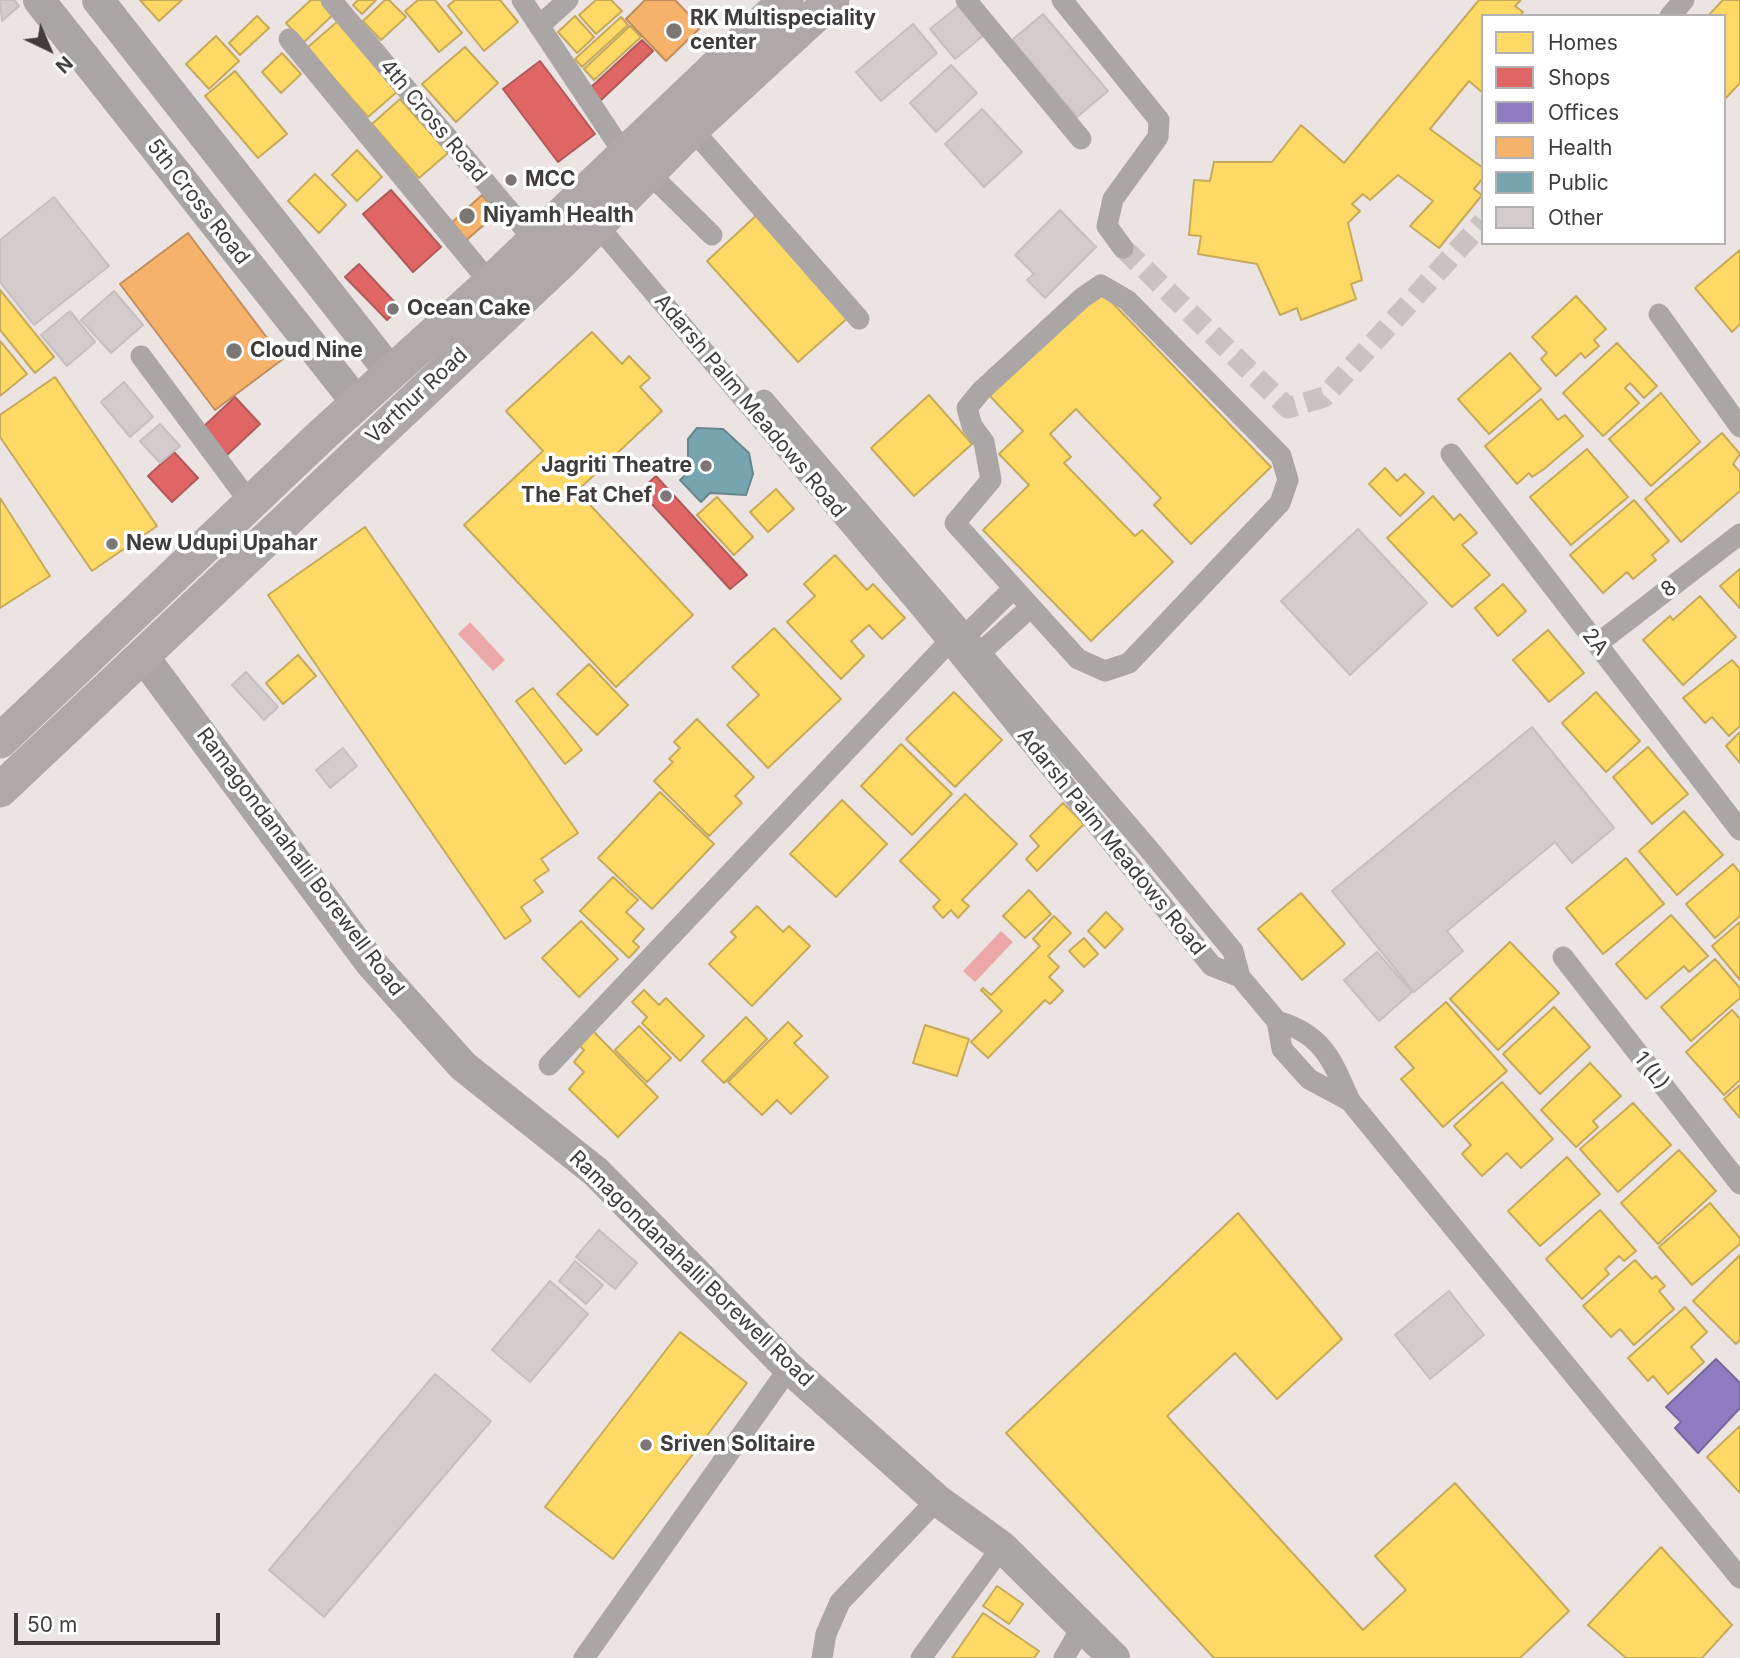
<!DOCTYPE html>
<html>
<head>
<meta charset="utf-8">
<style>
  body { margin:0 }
  #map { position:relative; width:1740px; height:1658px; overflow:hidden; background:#ece3e3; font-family:Inter,sans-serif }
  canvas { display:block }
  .legend { position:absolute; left:1481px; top:14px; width:245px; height:231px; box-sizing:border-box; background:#fff; border:2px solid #b3b1b1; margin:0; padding:9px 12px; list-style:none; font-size:21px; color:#413b3b }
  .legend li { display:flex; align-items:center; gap:14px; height:35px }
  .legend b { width:35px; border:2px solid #b3b1b1 }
  .north { position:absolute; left:14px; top:14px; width:70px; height:70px; -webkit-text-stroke:5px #fff; paint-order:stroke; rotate:136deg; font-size:19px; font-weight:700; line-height:28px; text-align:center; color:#413b3b }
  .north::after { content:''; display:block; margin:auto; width:24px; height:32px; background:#413b3b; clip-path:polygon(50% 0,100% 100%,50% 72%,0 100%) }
  .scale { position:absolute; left:14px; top:1613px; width:206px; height:32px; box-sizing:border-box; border:4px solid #413b3b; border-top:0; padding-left:9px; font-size:21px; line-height:24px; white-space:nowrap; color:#413b3b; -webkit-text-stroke:5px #fff; paint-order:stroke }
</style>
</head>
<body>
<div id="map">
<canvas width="1740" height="1658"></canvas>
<ul class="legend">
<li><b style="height:19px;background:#ffd966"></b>Homes</li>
<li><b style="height:19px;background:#e06666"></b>Shops</li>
<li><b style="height:19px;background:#8e7cc3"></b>Offices</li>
<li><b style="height:19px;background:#f6b26b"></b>Health</li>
<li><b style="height:19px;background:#76a5af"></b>Public</li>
<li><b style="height:19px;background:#d4cccc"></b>Other</li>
</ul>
<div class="north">N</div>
<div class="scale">50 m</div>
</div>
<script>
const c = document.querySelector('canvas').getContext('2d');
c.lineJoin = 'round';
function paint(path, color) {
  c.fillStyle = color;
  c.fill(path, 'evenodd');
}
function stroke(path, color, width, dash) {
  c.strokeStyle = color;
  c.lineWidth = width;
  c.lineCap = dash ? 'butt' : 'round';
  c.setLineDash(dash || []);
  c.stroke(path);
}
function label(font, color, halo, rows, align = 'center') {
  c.font = font + ' Inter,sans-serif';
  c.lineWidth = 7;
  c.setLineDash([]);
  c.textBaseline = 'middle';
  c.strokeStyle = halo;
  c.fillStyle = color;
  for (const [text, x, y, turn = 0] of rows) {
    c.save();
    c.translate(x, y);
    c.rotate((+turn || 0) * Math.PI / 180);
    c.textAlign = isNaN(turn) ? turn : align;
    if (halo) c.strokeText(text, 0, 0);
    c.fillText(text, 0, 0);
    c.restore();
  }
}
paint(new Path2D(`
  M470,622l35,38 -12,11 -35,-37z
  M1001,931l12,11 -38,40 -12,-11z`), '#eca8a8');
const homes = new Path2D(`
  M140,0h42l-23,21z
  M311,0h14l11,12 -32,30 -18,-19z
  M358,0h18l-14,14 -9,-9z
  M385,0h4l17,17 -25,23 -18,-19z
  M418,0h17l27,33 -23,19 -34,-41z
  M455,0h45l18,22 -34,29 -36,-45z
  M596,0h15l11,11 -26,23 -17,-19z
  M1479,0h42l-6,6 8,6 -3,4h-37v77l-14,-12 -39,48 53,39v10l-9,11 8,6 -43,53 -29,-22 23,-25 -35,-26 -28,25 -7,-6 -11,10 8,7 -12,12 14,57 -11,4 5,15 -55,21 -4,-12 -17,7 -23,-51 -59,-10 3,-18 -12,-1 5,-55 16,1 4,-19h58l29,-37 43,38z
  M1723,0h17v83l-16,17v-84h-16z
  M257,16l12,12 -29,27 -11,-12z
  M575,16l19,21 -17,16 -19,-21z
  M621,17l7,8 -46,42 -7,-8z
  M338,21l61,69 -31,27 -61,-69z
  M630,26l11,11 -47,43 -10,-11z
  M216,36l23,25 -30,28 -23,-25z
  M465,47l33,36 -42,39 -34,-38z
  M282,53l19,21 -20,19 -19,-21z
  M235,71l52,63 -29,24 -53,-62z
  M400,99l48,54 -29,25 -47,-54z
  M357,150l25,27 -25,24 -25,-26z
  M315,174l31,31 -27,28 -31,-32z
  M758,214l92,102 -52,46 -91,-101z
  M1740,250v74l-8,8 -37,-44z
  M1099,289l172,178 -80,77 -37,-39 7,-7 -85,-89 -26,25 21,23 -7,6 71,73 7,-6 31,32 -82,79 -108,-111 46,-45 -30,-31 24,-23 -34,-36z
  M0,290l54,67 -19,16 -35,-43z
  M1576,296l30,33 -12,11 5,6 -14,12 -4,-5 -25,23 -15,-17 6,-6 -15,-16z
  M592,332l30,32 7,-8 21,22 -10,9 22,24 -85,80 116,124 -77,72 -152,-162 79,-74 -37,-40z
  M0,341l27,33 -27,22z
  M1617,343l40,43 -13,12 -14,-15 -5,5 14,15 -36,33 -40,-43z
  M1510,353l31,36 -52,45 -31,-35z
  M55,377l102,149 -65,45 -92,-134v-22z
  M1661,393l39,49 -49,44 -42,-47z
  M929,395l43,49 -58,52 -43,-48z
  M1541,399l17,21 7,-5 18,21 -39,33 -12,8 -3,-4 -12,11 -32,-38z
  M1722,433l18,21 -7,10 7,8v19l-59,51 -36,-43z
  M1587,449l41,48 -57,48 -41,-48z
  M1385,468l12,13 8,-7 19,19 -24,23 -31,-32z
  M776,489l18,20 -26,23 -18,-20z
  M1433,496l21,24 6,-6 17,19 -15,12 28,30 -38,32 -65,-69z
  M717,497l36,40 -19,18 -37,-40z
  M0,498l50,78 -50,32z
  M1634,500l35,41 -17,14 4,5 -23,19 -6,-7 -24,21 -33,-38z
  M365,527l213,306 -37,26 8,11 -15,10 9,12 -22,15 10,14 -26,18 -237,-344z
  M835,555l32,35 6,-6 32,34 -23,21 -13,-14 -18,16 13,15 -23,23 -54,-57 28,-26 -11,-12z
  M1740,569v39l-20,-22z
  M1503,584l23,27 -28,25 -23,-28z
  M1700,596l36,41 -53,48 -40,-45 27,-24 3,4z
  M774,628l67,71 -73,69 -41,-43 32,-30 -27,-28z
  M1548,630l36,43 -35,29 -36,-42z
  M298,655l18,21 -33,28 -17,-21z
  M1732,660l8,9v57l-11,10 -17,-19 -7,6 -22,-25z
  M589,664l39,41 -31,30 -40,-41z
  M533,688l49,62 -17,14 -49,-63z
  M954,692l48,48 -47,47 -49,-48z
  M1596,692l44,49 -34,31 -44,-49z
  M697,719l57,58 -19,19 7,7 -33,33 -55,-55 19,-19 -4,-3 11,-11 -6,-6z
  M1740,732v31l-14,-17z
  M901,744l51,50 -40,41 -51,-49z
  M1648,747l40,47 -36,30 -39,-47z
  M660,792l54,52 -62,65 -54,-51z
  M965,794l52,50 -55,56 7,6 -11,12 -7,-8 -8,8 -10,-11 7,-7 -40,-39z
  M842,800l45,44 -51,53 -46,-43z
  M1063,803l21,21 -47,47 -11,-12 13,-13 -9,-10z
  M1684,811l39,44 -46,40 -38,-44z
  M1626,858l38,46 -61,50 -37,-46z
  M1733,864l7,9v43l-25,22 -29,-34z
  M613,877l25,23 -12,12 18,17 -11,12 6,6 -10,11 -49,-47z
  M1029,890l22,24 -26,24 -22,-22z
  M1301,893l44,51 -43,36 -44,-51z
  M757,906l26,26 6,-6 21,20 -58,60 -43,-42 27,-27 -5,-5z
  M1106,912l17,17 -18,19 -17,-17z
  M1671,915l37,41 -19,16 -5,-6 -38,33 -30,-35z
  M1054,916l17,17 -23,23 11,11 -10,10 14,14 -13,13 -5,-4 -57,58 -17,-16 31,-31 -21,-21 2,-2 8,7 49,-49 -7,-7z
  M581,921l37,38 -39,38 -37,-39z
  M1740,922v58l-28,-34z
  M1084,938l14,16 -14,13 -15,-16z
  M1510,942l49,51 -61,57 -48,-51z
  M1715,959l25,29v10l-49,43 -30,-34z
  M644,990l15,15 7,-7 38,38 -24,25 -38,-38 5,-6 -15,-15z
  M1446,1002l61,69 -64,56 -42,-48 13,-11 -19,-21z
  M1554,1007l36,40 -50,47 -37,-40z
  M1732,1010l8,9v61l-16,15 -38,-43z
  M746,1017l21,22 -43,44 -22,-22z
  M788,1022l14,14 -8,7 34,34 -37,37 -14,-14 -15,15 -34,-33z
  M925,1025l44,14 -12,37 -44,-13z
  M639,1026l32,32 -24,24 -32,-32z
  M592,1030l66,67 -40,40 -49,-48 15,-17 -10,-10 10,-12 -5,-5z
  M1590,1063l31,33 -28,25 5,6 -22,20 -35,-37z
  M1502,1082l51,57 -32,29 -14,-15 -25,23 -20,-22 9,-9 -17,-19z
  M1740,1085v33l-16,-19z
  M1633,1103l38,42 -53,47 -38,-43z
  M1679,1150l37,41 -58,53 -37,-41z
  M1567,1157l33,37 -60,52 -32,-35z
  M1710,1203l30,35v6l-48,41 -33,-38z
  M1600,1210l36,41 -12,10 -5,-5 -14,13 4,5 -27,25 -36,-40z
  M1238,1213l104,126 -65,60 -42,-46 -68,63 196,214 43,-40 -31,-34 80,-73 114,128 -49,47h-306l-208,-225z
  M1740,1255v85l-4,4 -43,-43z
  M1635,1260l17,19 4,-3 9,10 -6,5 15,18 -40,36 -14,-16 -9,8 -28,-31z
  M1685,1307l22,25 -16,15 13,15 -36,32 -15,-18 -5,5 -20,-23z
  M680,1332l67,51 -134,176 -68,-52z
  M1740,1426v67l-33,-36z
  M1661,1547l71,78 -30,33h-76l-38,-33z
  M997,1586l26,18 -14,20 -26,-18z
  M983,1613l56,38 -5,7h-82z`);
paint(homes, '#ffd966');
stroke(homes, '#c6aa59', 2);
const shops = new Path2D(`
  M642,40l11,11 -53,50 -11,-12z
  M540,61l55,73 -37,28 -55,-73z
  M391,190l50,57 -28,25 -50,-58z
  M359,264l41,44 -13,12 -42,-43z
  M235,397l25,27 -34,32 -25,-27z
  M174,452l24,26 -26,24 -24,-26z
  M656,476l91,99 -17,14 -90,-98z`);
paint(shops, '#e06666');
stroke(shops, '#b05959', 2);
const offices = new Path2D(`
  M1716,1359l24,24v25l-42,45 -23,-25 6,-6 -15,-15z`);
paint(offices, '#8e7cc3');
stroke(offices, '#77689a', 2);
const health = new Path2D(`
  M645,0h30l26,27 -35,34 -40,-42z
  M482,195l16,18 -34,29 -15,-17z
  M188,233l95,126 -68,51 -95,-126z`);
paint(health, '#f6b26b');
stroke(health, '#c08e5d', 2);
const public = new Path2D(`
  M697,428l26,1 26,24 4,21 -7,21 -36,-2 -9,9 -21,-22 12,-11 -4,-8v-22z`);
paint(public, '#76a5af');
stroke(public, '#66858c', 2);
const building = new Path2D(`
  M0,0h14l5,6 -17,15z
  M960,5l24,30 -29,24 -25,-30z
  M1043,14l65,77 -31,26 -65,-77z
  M913,24l24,29 -56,48 -25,-29z
  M951,65l26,28 -41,39 -26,-29z
  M982,109l40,43 -38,35 -39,-43z
  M54,197l55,69 -75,59 -34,-43v-42z
  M1060,210l36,37 -51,51 -18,-18 7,-6 -19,-19z
  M114,291l29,34 -32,28 -30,-33z
  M70,311l25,31 -28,24 -26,-31z
  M124,382l29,35 -23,20 -29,-35z
  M160,424l20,22 -20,17 -20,-22z
  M1358,529l69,74 -77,72 -69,-74z
  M246,672l32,35 -14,13 -32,-35z
  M1532,727l82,101 -42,35 -17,-21 -108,89 16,20 -49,41 -82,-101z
  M343,748l14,18 -27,22 -14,-18z
  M1377,952l35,40 -33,29 -35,-41z
  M599,1230l38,33 -22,26 -39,-32z
  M575,1261l28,24 -17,19 -27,-23z
  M550,1281l38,33 -58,68 -38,-32z
  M1449,1291l35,44 -54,44 -35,-44z
  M435,1374l56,47 -167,196 -55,-47z`);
paint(building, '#d4cccc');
stroke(building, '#c6bfbf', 2);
stroke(new Path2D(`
  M1123,248l165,160 36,-11 159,-175`), '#cac1c1', 21, [21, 10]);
stroke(new Path2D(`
  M331,0l204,241
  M522,0l101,152
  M966,0l115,139
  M1062,0l97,120 -1,17 -45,62 -6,27 16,22
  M1670,16l14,-16
  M539,26l29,-26
  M289,39l201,244
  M692,129l167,190
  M659,183l53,52
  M592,219l331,392 289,355 28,11 37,44 5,28 27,30 41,22
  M1101,285l26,15 154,156 7,24 -8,23 -151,160 -24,8 -27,-12 -123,-136 36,-43 -7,-38 -12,-16 -5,-18 14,-17 101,-93z
  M1659,314l81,113
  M141,356l110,148
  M764,400l383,447 86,104 7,26
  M1451,454l289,376
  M967,634l47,-46
  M1597,644l143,-110
  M982,651l49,-44
  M1563,957l177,227
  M1277,1021c46,13 55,39 73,80l390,477
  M549,1065l399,-422
  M584,1658l205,-290
  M822,1658l4,-24 14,-32 97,-102
  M921,1658l81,-111
  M1064,1658l19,-33`), '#aaa6a6', 21);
stroke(new Path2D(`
  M39,0l319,404
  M98,0l293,373
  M142,655l228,307 93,104 133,106 193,196 148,132 65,47 112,111`), '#aaa5a5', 32);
stroke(new Path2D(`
  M0,741l322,-306 168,-152 296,-283
  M0,790l562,-529 130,-132 140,-129`), '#aea8a8', 35);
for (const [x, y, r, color] of [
  [674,31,9,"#7d7676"],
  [511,180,7,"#7d7676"],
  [467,216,9,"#7d7676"],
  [393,309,7,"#7d7676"],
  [234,351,9,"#7d7676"],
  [706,466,7,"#7d7676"],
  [666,496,7,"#7d7676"],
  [112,544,7,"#7d7676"],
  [646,1445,7,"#7d7676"]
]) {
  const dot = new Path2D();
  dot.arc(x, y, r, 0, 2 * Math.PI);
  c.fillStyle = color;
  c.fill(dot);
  stroke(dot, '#fff', 2.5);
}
label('bold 21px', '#413b3b', '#fff', [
  ["RK Multispeciality",690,19],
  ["center",690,43],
  ["MCC",525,180],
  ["Niyamh Health",483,216],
  ["Ocean Cake",407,309],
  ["Cloud Nine",250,351],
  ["Jagriti Theatre",692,466,"right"],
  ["The Fat Chef",652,496,"right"],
  ["New Udupi Upahar",126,544],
  ["Sriven Solitaire",660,1445]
], 'left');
label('21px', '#413b3b', '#fff', [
  ["4th Cross Road",433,121,50],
  ["5th Cross Road",198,202,52],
  ["Varthur Road",417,396,-43],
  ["Adarsh Palm Meadows Road",750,406,50],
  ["8",1669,589,-38],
  ["2A",1595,642,52],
  ["Adarsh Palm Meadows Road",1111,842,51],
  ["Ramagondanahalli Borewell Road",300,862,53],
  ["1 (L)",1651,1071,52],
  ["Ramagondanahalli Borewell Road",691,1269,44]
]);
</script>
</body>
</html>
